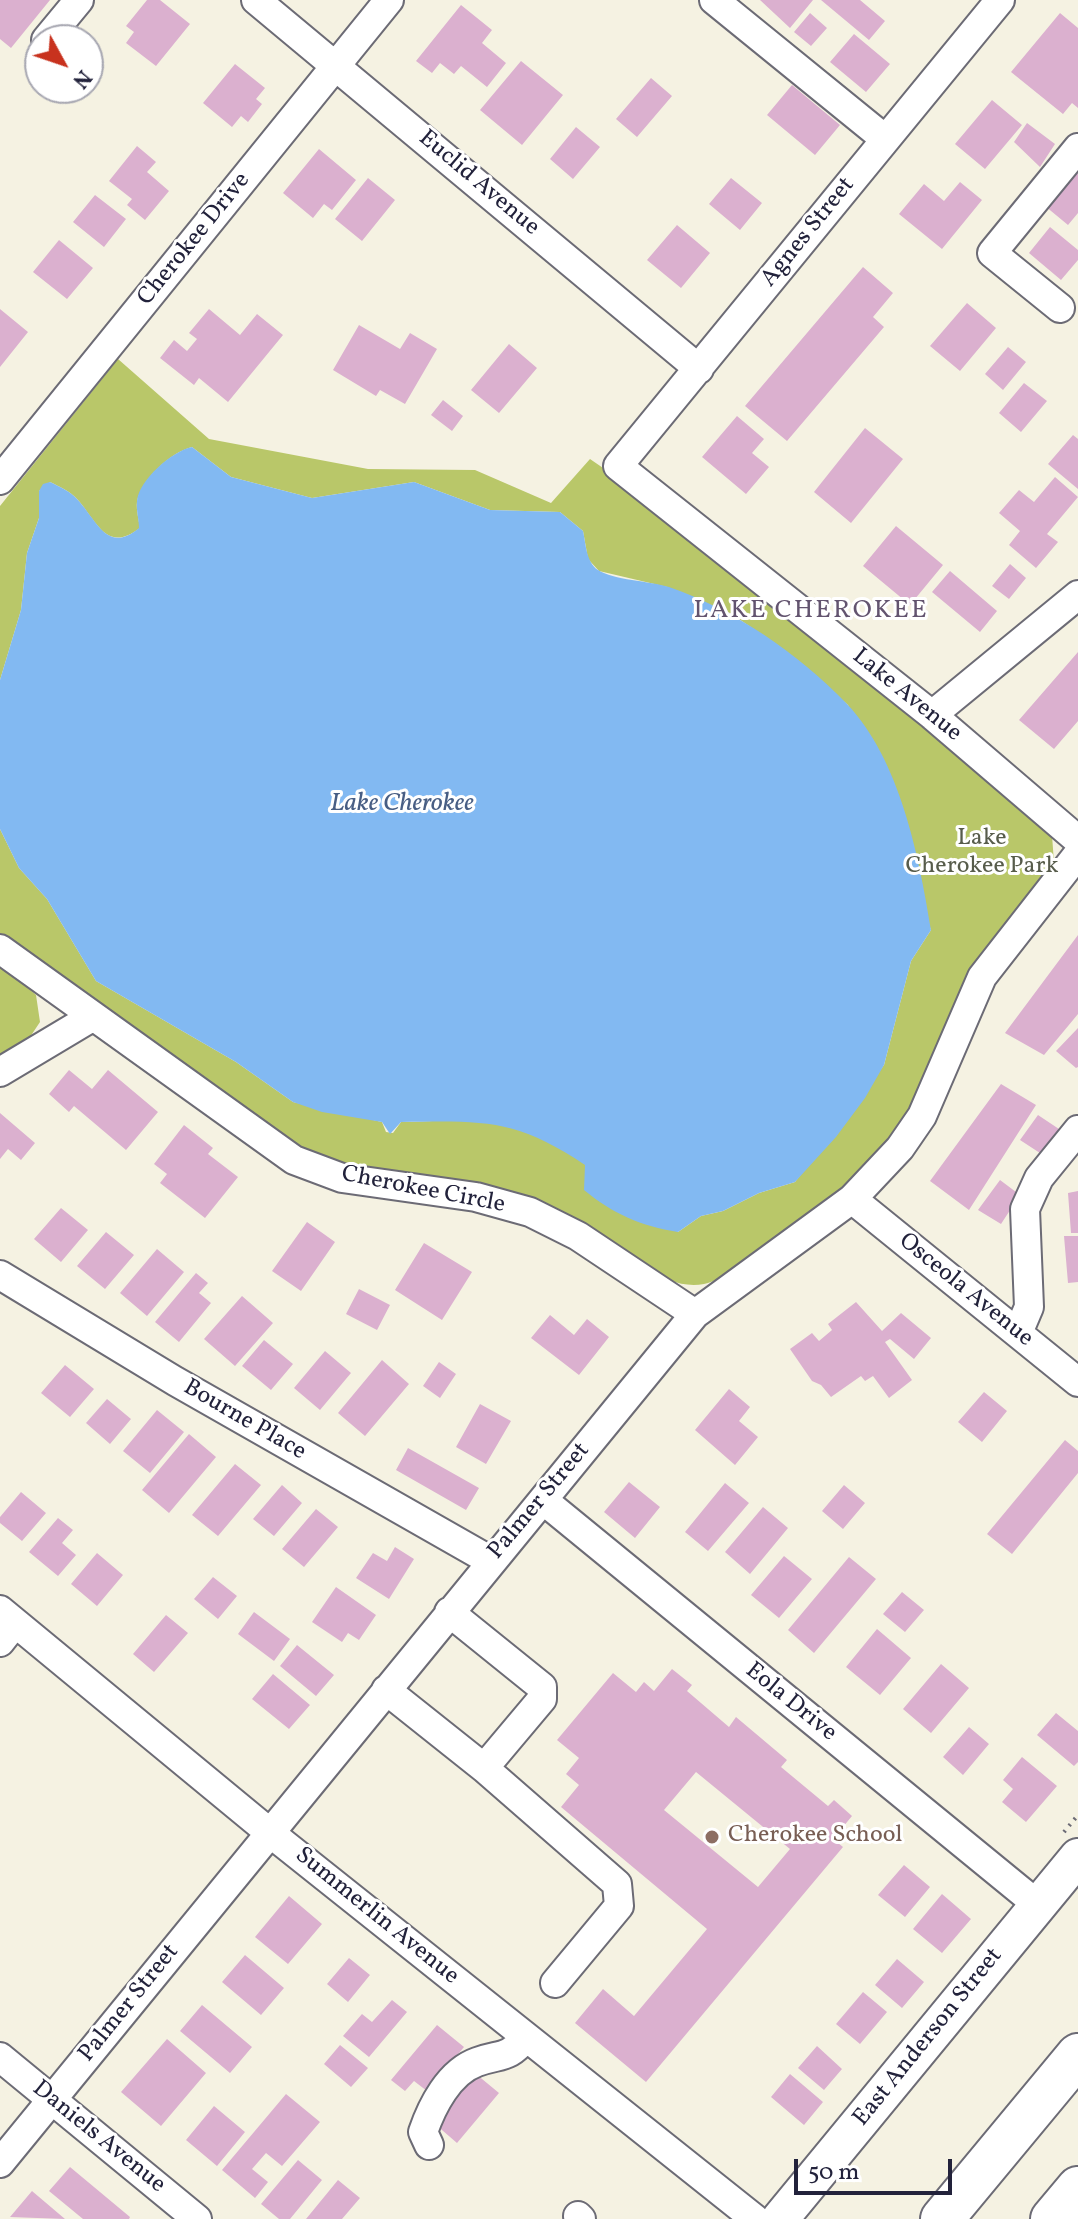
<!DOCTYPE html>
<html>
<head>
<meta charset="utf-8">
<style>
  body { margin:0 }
  #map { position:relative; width:1078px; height:2219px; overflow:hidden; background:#f5f2e2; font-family:Vollkorn,serif }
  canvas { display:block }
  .north { position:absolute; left:24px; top:24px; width:80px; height:80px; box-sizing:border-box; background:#fff; border:2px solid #a7a7b1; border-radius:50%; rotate:130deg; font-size:22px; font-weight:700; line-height:32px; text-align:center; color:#22223b }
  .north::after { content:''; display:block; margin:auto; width:28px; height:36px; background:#c8321e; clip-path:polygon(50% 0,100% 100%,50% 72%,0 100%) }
  .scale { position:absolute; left:794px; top:2159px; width:158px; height:36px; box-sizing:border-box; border:4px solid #22223b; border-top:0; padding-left:10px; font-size:24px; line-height:28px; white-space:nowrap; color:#22223b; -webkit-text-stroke:6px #fff; paint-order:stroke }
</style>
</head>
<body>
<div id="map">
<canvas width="1078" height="2219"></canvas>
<div class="north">N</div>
<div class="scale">50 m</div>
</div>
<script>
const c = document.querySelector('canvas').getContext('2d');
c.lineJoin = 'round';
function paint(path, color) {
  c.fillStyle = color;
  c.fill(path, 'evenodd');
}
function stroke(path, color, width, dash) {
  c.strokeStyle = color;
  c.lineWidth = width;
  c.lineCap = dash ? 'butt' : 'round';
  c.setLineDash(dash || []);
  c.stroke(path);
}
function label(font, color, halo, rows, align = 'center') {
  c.font = font + ' Vollkorn,serif';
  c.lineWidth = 6;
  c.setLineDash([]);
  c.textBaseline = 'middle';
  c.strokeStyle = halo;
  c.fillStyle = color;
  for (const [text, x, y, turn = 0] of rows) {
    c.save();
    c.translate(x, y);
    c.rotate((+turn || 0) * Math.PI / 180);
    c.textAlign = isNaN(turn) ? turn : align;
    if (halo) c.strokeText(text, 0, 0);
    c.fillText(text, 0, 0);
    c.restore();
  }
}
paint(new Path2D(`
  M118,359l91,80 159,30 107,1 76,33 39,-44 48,33 260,210 154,133 2,28c-40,49 -81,95 -106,154 -15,34 -19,76 -42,107 -27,37 -159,152 -202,160 -21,4 -40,-5 -57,-15l-265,-96 -70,-15 -312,-225v-104l19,39 28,31 49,82 140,81 57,40 89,20 4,10 7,1 8,-11c28,0 59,-4 87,-1 71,8 134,71 190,111l23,-16 22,-5 36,-18 36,-11 89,-117 27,-104 20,-31 -83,-225 -68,-58 -50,-34 -63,-26 -68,-16 -11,-12 -5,-28 -23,-19 -70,-2 -76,-28 -102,16 -81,-21 -39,-30c-21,5 -51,33 -55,55 -1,7 2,19 3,26 -34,26 -43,-7 -63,-29 -7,-8 -17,-12 -27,-17l-11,9v27l-12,35 -6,57 -21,70v-174z
  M0,963l36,32 4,27 -12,18 -28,17z`), '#b9c769');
paint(new Path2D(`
  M192,447l39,30 81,21 102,-16 76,28 70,2 23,19c3,13 3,31 15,39 15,10 52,11 71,17 66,23 129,66 178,117 53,56 72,152 84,226l-20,31 -27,104 -19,33 -29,39 -41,45 -36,11 -36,18 -22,5 -23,16c-37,-6 -65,-18 -94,-42l1,-25c-70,-47 -102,-44 -184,-43l-11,12 -8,-12 -60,-10 -29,-10 -57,-40 -140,-81 -49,-82 -28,-31 -19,-39v-149l21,-70 6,-57 12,-35v-27l4,-7 7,-2c10,5 20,9 27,17 20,21 30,56 62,29 0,-8 -3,-18 -2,-27 2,-21 35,-50 55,-54z`), '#82b9f2');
paint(new Path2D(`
  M0,0h50l-39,48 -11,-9z
  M147,0h13l30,24 -34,42 -30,-23 8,-11 -8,-6z
  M760,0h53l-23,28z
  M821,0h39l25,21 -16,19z
  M461,5l31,25 -10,13 24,20 -19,24 -26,-21 -7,8 -14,-11 -8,10 -16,-12z
  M810,13l17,15 -16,18 -17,-14z
  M1060,13l18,15v80l-6,-5 -9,11 -52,-42z
  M854,34l36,30 -24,28 -36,-30z
  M521,61l42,34 -41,50 -42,-35z
  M235,64l30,24 -9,11 6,5 -14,18 -7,-6 -9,11 -29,-24z
  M651,78l21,18 -35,41 -21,-18z
  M792,85l48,40 -25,30 -48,-40z
  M992,100l30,25 -37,44 -30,-25z
  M1027,123l28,21 -15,23 -26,-25z
  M576,127l24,20 -27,32 -23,-20z
  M137,146l19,16 -9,10 22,19 -24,29 -18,-15 5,-6 -23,-18z
  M319,149l37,31 -24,30 -8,-6 -11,14 -30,-25z
  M1074,171l4,3v39l-10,12 -23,-19z
  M368,178l27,22 -33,41 -27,-22z
  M731,178l31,25 -22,27 -31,-26z
  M960,182l22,18 -40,49 -43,-35 25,-30 20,17z
  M95,195l31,24 -22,28 -31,-25z
  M677,225l33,28 -29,35 -34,-28z
  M1050,227l28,23v10l-17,20 -32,-27z
  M59,240l34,28 -26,31 -34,-27z
  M863,267l30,26 -20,24 11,10 -97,114 -42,-35z
  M967,303l29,25 -36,43 -30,-25z
  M0,309l28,23 -28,35z
  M209,309l31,26 17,-21 26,21 -55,67 -29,-24 -5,7 -34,-27 14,-18 13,11 10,-12 -8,-6z
  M359,325l41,24 10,-16 27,16 -32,55 -25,-14 -4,6 -43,-26z
  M509,344l28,24 -38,45 -28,-23z
  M1008,347l18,15 -23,28 -18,-16z
  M1024,383l23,18 -26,31 -22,-19z
  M443,400l20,16 -11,15 -21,-16z
  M737,416l27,23 -12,14 17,14 -23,27 -44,-37z
  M865,428l38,31 -52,64 -37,-31z
  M1073,435l5,4v50l-30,-25z
  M1055,477l23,20 -31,37 11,8 -22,26 -27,-23 11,-14 -21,-18 20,-23 15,12z
  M896,526l47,39 -33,40 -47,-39z
  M1010,564l16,14 -17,21 -17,-13z
  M950,571l47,40 -17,21 -48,-40z
  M1078,652v69l-24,28 -35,-29z
  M1078,935v79l-34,41 -39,-22z
  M1078,1028v39l-2,1 -20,-17z
  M69,1070l23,19 16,-19 50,42 -32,38 -52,-44 -5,6 -20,-18z
  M1001,1084l35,21 -67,105 -39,-29z
  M0,1113l35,30 -14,17 -13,-11 -8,10z
  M1038,1115l21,14 -16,26 -23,-15z
  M184,1125l29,23 -5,6 30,23 -33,41 -45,-35 7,-9 -13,-10z
  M1000,1180l20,15 -19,29 -23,-14z
  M1078,1191v42h-7l-3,-40z
  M61,1208l27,22 -27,32 -27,-23z
  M307,1222l28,20 -34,49 -29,-20z
  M106,1232l28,23 -29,34 -28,-23z
  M1064,1236h14v46l-10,1z
  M424,1243l48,29 -30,48 -47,-30z
  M157,1249l27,23 -37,44 -27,-23z
  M196,1273l12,10 -9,10 12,10 -32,39 -24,-20z
  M359,1289l31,16 -13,25 -31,-16z
  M242,1296l31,27 -38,43 -31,-27z
  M856,1302l26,29 19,-18 30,25 -17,21 -24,-20 -5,3 27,38 -23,18 -16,-22 -8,5 -4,-5 -30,21 -10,-12 -9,-4 -22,-32 22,-16 7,8 13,-11 -4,-6z
  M550,1315l24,20 13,-16 22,18 -30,38 -48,-37z
  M264,1340l29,24 -22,26 -29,-24z
  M325,1351l26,22 -31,37 -26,-22z
  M382,1360l27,24 -44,52 -27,-23z
  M439,1362l17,12 -16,24 -17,-12z
  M65,1365l29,24 -24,28 -29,-24z
  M729,1389l21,18 -11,14 19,16 -23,28 -40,-35z
  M984,1392l23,19 -25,31 -24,-20z
  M107,1399l24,20 -21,25 -24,-21z
  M480,1404l31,17 -25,43 -30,-17z
  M157,1410l27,22 -34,41 -27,-22z
  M189,1434l27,23 -47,56 -27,-23z
  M1065,1440l13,11v22l-66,81 -25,-20z
  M408,1448l71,40 -13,22 -70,-40z
  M235,1464l26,21 -43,51 -26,-21z
  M629,1482l31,25 -25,31 -31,-26z
  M725,1483l24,20 -41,48 -23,-19z
  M282,1485l20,18 -28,33 -21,-17z
  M844,1485l21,18 -22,26 -21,-18z
  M21,1492l25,21 -24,28 -22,-18v-6z
  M763,1507l25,21 -38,46 -25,-22z
  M316,1509l22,18 -34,40 -22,-18z
  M58,1518l15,12 -11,13 14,12 -18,21 -29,-24z
  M395,1547l19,12 -25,40 -33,-21 17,-25 14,8z
  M97,1553l26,22 -26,31 -26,-22z
  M784,1556l28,23 -33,39 -28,-23z
  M849,1557l27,22 -62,74 -26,-23z
  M213,1577l24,19 -19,23 -24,-20z
  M336,1587l40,28 -17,25 -11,-7 -6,9 -30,-20z
  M902,1592l22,18 -19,22 -22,-18z
  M254,1612l36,27 -16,22 -36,-27z
  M166,1615l22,18 -34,39 -21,-18z
  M877,1629l34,29 -31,37 -34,-28z
  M297,1645l37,30 -18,21 -36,-30z
  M941,1664l28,24 -38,45 -28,-24z
  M672,1669l20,16 -5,6 42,36 7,-10 51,43 -6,7 47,39 6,-6 18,16 -19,23 10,8 -197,235 -71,-59 28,-34 31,27 73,-87 -146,-122 18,-22 -13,-11 13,-16 -22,-18 56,-67 23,19 8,-10 10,9zM696,1772l94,77 -32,38 -94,-77z
  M273,1674l37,31 -21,24 -37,-30z
  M1056,1713l22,18v31l-4,4 -37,-31z
  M969,1727l20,17 -26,31 -20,-18z
  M1022,1757l35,29 -31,36 -24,-20 11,-13 -10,-9z
  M904,1865l26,22 -25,30 -27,-22z
  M942,1894l29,25 -29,34 -29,-24z
  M289,1896l33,28 -34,40 -33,-27z
  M245,1955l39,33 -23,27 -39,-33z
  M349,1958l21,17 -22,27 -21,-18z
  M897,1959l27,23 -22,26 -27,-23z
  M863,1992l24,20 -27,32 -24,-20z
  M392,2000l15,12 -38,45 -26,-21 19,-22 10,8z
  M202,2005l50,42 -22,26 -50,-42z
  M437,2025l27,22 -37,44 -13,-10 -9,10 -14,-11z
  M167,2039l39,34 -45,53 -40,-34z
  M340,2045l28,23 -17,19 -27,-23z
  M817,2046l25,23 -18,21 -26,-22z
  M476,2074l23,19 -42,50 -22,-19z
  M790,2074l33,28 -19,23 -33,-28z
  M286,2094l34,28 -38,44 -16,-13 -14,16 16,13 -13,16 -33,-28z
  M214,2106l31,26 -28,34 -31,-26z
  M298,2160l24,20 -32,39h-11l-18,-15z
  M70,2167l60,50 -1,2h-46l-34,-28z
  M338,2180l22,18 -18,21h-36z
  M32,2191l33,28 -55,-2z`), '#dbb0cf');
const minor = new Path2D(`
  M256,0l443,369
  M714,0l171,139
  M1000,0l-382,466 314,249 146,125
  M46,40l33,-40
  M1060,308l-68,-55 86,-105
  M0,480l389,-480
  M932,715l146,-120
  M0,949l294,211 48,18 134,19 54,15 48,24 117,78
  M0,1072l92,-55
  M852,1199l226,183
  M0,1275l175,106 316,180
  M1018,1333l11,-26 -4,-98 14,-31 39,-48
  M543,1500l495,405
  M0,1610l269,222 486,387
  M449,1612l93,75v12l-58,69 133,116 2,22 -64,77
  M0,1642l15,-19
  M386,1690l98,78
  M0,2057l197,162
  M429,2145l-6,-13c9,-26 26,-60 54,-70 25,-9 30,-2 49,-25
  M0,2163l695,-849 157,-115 48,-51 22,-32 60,-139 96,-123
  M578,2216l3,3`);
const major = new Path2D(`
  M780,2219l298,-362`);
const highway = new Path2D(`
  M942,2219l136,-164
  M1052,2219l26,-31`);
stroke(minor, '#6c6b75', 32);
stroke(major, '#6c6b75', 40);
stroke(highway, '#6c6b75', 46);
stroke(new Path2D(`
  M1064,1832l14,-17`), '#6c6b75', 4, [2, 6]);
stroke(minor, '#fff', 28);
stroke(major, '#fff', 36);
stroke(highway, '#fff', 42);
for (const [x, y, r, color] of [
  [712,1837,8,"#8d6e63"]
]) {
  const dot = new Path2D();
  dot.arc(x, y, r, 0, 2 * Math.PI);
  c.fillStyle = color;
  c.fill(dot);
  stroke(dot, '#fff', 3);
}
label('24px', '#22223b', '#fff', [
  ["Euclid Avenue",478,184,40],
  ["Agnes Street",809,233,-51],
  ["Cherokee Drive",195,240,-51],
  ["Lake Avenue",906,696,39],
  ["Cherokee Circle",423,1191,11],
  ["Osceola Avenue",965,1291,39],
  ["Bourne Place",244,1421,30],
  ["Palmer Street",540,1502,-50],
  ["Eola Drive",790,1703,39],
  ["Summerlin Avenue",376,1917,39],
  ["Palmer Street",130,2004,-51],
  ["East Anderson Street",929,2038,-51],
  ["Daniels Avenue",98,2138,39]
]);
label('24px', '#575c4b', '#fff', [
  ["Lake",982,840],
  ["Cherokee Park",982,868]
]);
label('24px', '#785e54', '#fff', [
  ["Cherokee School",728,1837]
], 'left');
c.letterSpacing = '2px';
label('26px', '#63546f', '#fff', [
  ["LAKE CHEROKEE",811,612]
]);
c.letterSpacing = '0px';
label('italic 26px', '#485e84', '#fff', [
  ["Lake Cherokee",402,805]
]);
</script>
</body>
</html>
